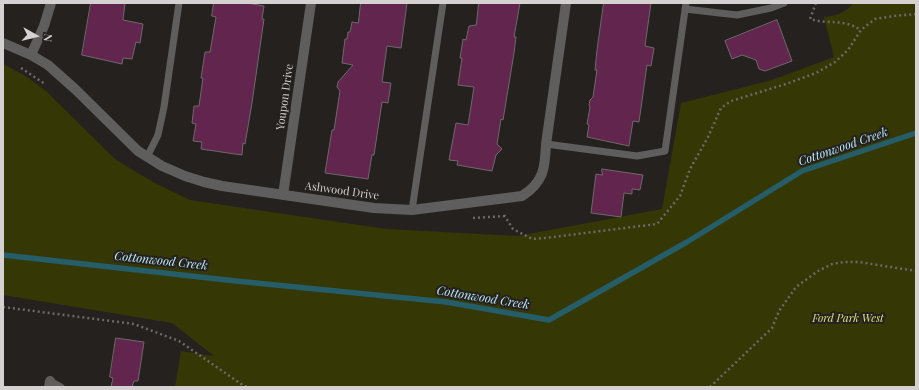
<!DOCTYPE html>
<html>
<head>
<meta charset="utf-8">
<style>
  body { margin:0 }
  #map { position:relative; width:919px; height:390px; overflow:hidden; background:#25211f; font-family:"Playfair Display",serif }
  canvas { display:block }
  .frame { position:absolute; inset:0; border:4px solid #d4d1d0; pointer-events:none }
  .north { position:absolute; left:16px; top:16px; width:40px; height:40px; -webkit-text-stroke:3px #25211f; paint-order:stroke; rotate:98deg; font-size:11px; font-weight:700; line-height:16px; text-align:center; color:#d4d1d0 }
  .north::after { content:''; display:block; margin:auto; width:14px; height:18px; background:#d4d1d0; clip-path:polygon(50% 0,100% 100%,50% 72%,0 100%) }
</style>
</head>
<body>
<div id="map">
<canvas width="919" height="390"></canvas>
<div class="frame"></div>
<div class="north">N</div>
</div>
<script>
const c = document.querySelector('canvas').getContext('2d');
c.lineJoin = 'round';
function paint(path, color) {
  c.fillStyle = color;
  c.fill(path, 'evenodd');
}
function stroke(path, color, width, dash) {
  c.strokeStyle = color;
  c.lineWidth = width;
  c.lineCap = dash ? 'butt' : 'round';
  c.setLineDash(dash || []);
  c.stroke(path);
}
function label(font, color, halo, rows, align = 'center') {
  c.font = font + ' "Playfair Display",serif';
  c.lineWidth = 4;
  c.setLineDash([]);
  c.textBaseline = 'middle';
  c.strokeStyle = halo;
  c.fillStyle = color;
  for (const [text, x, y, turn = 0] of rows) {
    c.save();
    c.translate(x, y);
    c.rotate((+turn || 0) * Math.PI / 180);
    c.textAlign = isNaN(turn) ? turn : align;
    if (halo) c.strokeText(text, 0, 0);
    c.fillText(text, 0, 0);
    c.restore();
  }
}
paint(new Path2D(`
  M853,3h63v384h-741l6,-36 33,5 -42,-33 -169,-28v-231l21,11 22,16 70,69 39,23 35,17 196,29 132,7 144,-27 19,-106 91,-23 62,-23 -10,-40c12,-1 22,-4 29,-14z`), '#353805');
stroke(new Path2D(`
  M3,255l233,26 210,21 103,18 138,-78 115,-71 114,-38`), '#255d68', 5.5);
const building = new Path2D(`
  M91,3h34l-2,17 20,4 -3,19 -4,-1 -4,17 -9,-1 -1,6 -40,-9z
  M214,3h33l17,3 -2,13h2l-12,84 -7,41 -2,-1 -1,12 -41,-6 1,-7 -9,-1 3,-17 -4,-1 2,-17h5l4,-28h-2l4,-26h5l6,-35 -4,-1z
  M361,3h46l-6,45 -14,-2 -5,36 9,1 -3,20 -6,-1 -8,53h-2l-4,24 -43,-6 7,-43h2l6,-39 -3,-4 1,-5 15,-17 -11,-2 3,-24h2l1,-7h2l2,-10 6,1z
  M479,3h41l-6,34h2l-2,16 -11,67 -2,-1 -4,25 5,5 -6,6 -4,16 -35,-6 1,-4 -9,-1 7,-37 12,2 6,-38 -16,-2 4,-27h-2l3,-19 3,1 3,-14 7,-1z
  M604,3h47l-6,43 9,2 -3,18 -4,-1 -8,57 -6,-1 -4,25 -42,-9 2,-12 -2,-1 3,-17 -1,-2 1,-5 3,-3 4,-27h-2l2,-20z
  M777,20l15,41 -27,10 -6,-2 -3,-9 -14,-5 -10,4 -7,-18z
  M602,169l41,6 -3,15 -8,-1v5l-8,-1 -3,24 -30,-4 5,-39 6,1z
  M116,338l28,4 -6,39h-4l-2,6h-21l2,-9 -3,-1z`);
paint(building, '#62254d');
stroke(building, '#6e696c', 1);
stroke(new Path2D(`
  M816,3l-6,16c19,6 32,-1 51,11
  M21,68l24,16
  M504,215l9,14 19,10 13,-1 112,-14 23,-28 10,-27 18,-32 13,-29 10,-7 55,-17 30,-11 19,-11 13,-12 13,-20 14,-11 19,-3 22,-2
  M473,218l32,-2
  M3,307l131,17 45,17 65,45 5,1
  M710,387l62,-59 7,-17 17,-24 22,-16 14,-7 12,-2h15l57,9`), '#6c6867', 2.5, [2, 3]);
stroke(new Path2D(`
  M685,9l52,6 34,-7 13,-5
  M546,144l91,12 28,-5 21,-148
  M147,157l11,-22 6,-28 15,-104
  M412,210l31,-207
  M50,381l11,6`), '#605e5d', 7);
stroke(new Path2D(`
  M3,43l28,12 17,10 27,24 63,62 24,15 23,10 19,6 18,4 152,22 38,2 110,-14c22,-14 23,-28 24,-52l20,-141
  M31,55l13,-29 7,-23
  M283,195l28,-192
  M49,387l1,-6`), '#605e5d', 10);
label('11px', '#d4d1d0', '#25211f', [
  ["Youpon Drive",285,97,-82],
  ["Ashwood Drive",342,191,8]
]);
label('italic 11px', '#dae57b', '#25211f', [
  ["Ford Park West",848,319]
]);
label('italic 12px', '#baebf7', '#25211f', [
  ["Cottonwood Creek",843,147,-19],
  ["Cottonwood Creek",161,261,6],
  ["Cottonwood Creek",483,298,9]
]);
</script>
</body>
</html>
